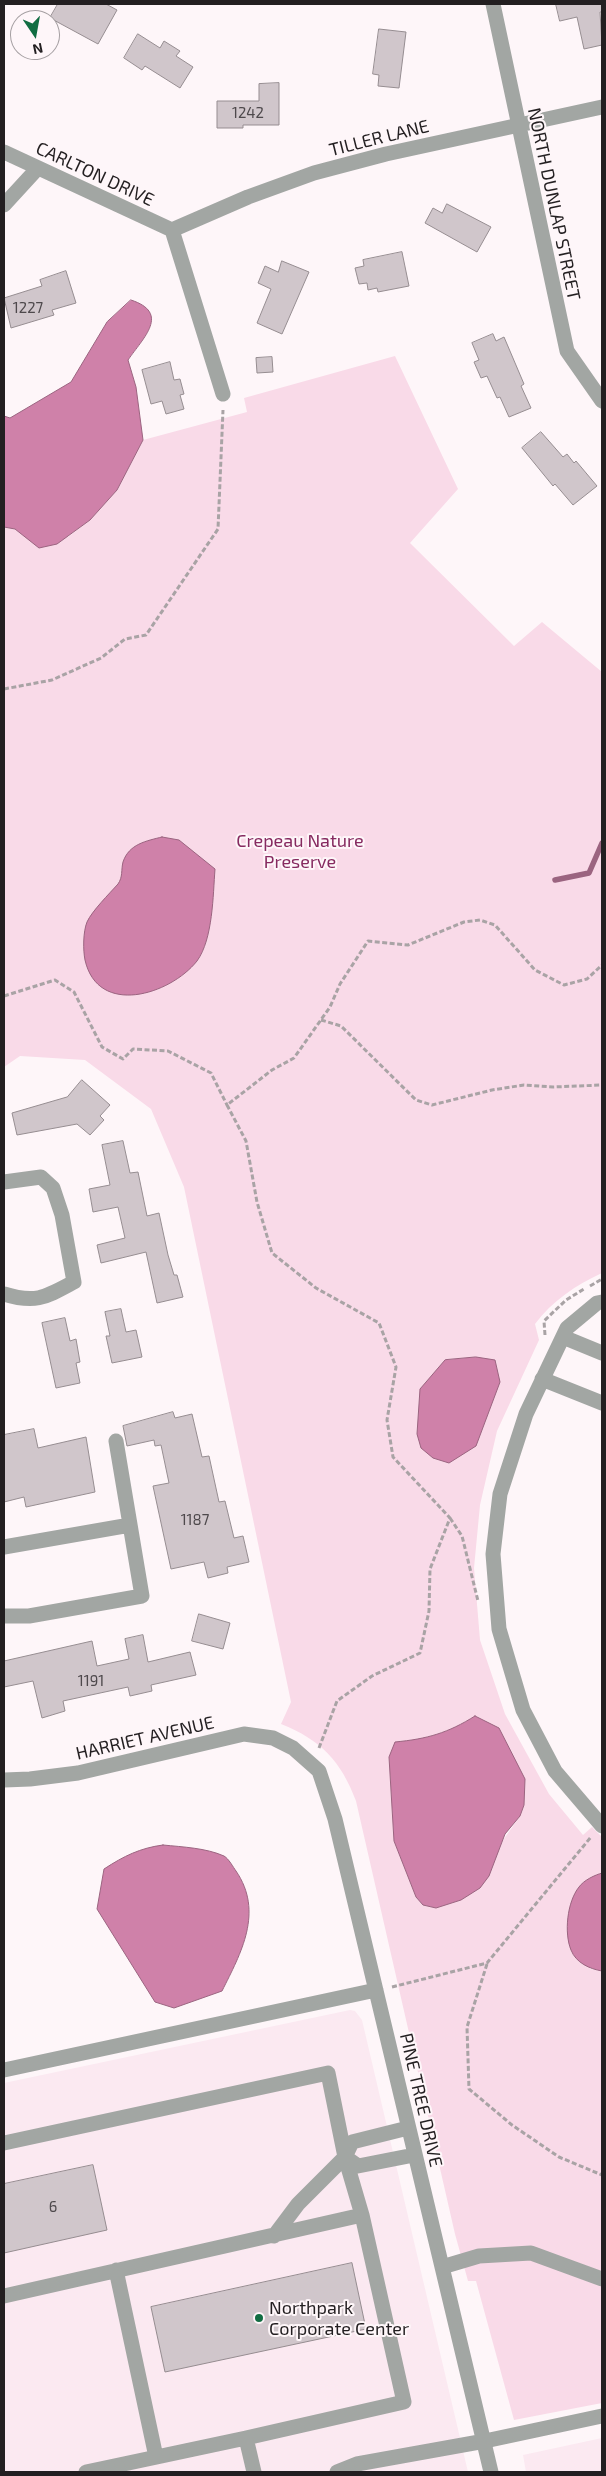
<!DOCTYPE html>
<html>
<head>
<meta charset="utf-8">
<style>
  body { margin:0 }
  #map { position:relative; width:606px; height:2476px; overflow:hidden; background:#fef6f9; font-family:"Exo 2",sans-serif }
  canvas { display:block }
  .frame { position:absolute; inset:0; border:5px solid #231f21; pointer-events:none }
  .north { position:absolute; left:10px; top:10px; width:50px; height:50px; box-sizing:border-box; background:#fef6f9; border:1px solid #a6a0a3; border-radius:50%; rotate:168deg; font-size:14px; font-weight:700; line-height:20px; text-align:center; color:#231f21 }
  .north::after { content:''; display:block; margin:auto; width:18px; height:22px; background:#116d42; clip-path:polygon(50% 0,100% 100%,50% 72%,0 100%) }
</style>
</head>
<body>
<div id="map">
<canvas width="606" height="2476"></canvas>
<div class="frame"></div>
<div class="north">N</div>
</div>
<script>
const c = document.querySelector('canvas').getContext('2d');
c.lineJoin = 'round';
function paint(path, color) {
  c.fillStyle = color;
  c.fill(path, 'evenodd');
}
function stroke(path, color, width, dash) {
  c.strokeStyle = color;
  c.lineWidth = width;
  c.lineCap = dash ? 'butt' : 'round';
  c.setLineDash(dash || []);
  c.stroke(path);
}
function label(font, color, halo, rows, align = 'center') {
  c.font = font + ' "Exo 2",sans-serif';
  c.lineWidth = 4;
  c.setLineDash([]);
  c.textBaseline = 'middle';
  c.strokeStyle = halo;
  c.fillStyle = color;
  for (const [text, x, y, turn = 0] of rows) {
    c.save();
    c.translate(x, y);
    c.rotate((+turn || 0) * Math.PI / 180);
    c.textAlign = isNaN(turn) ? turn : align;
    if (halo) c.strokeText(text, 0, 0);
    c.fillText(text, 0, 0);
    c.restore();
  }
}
paint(new Path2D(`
  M350,2010l5,1 7,9 106,452h-464v-389z
  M602,2438v34h-76l-3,-17z`), '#fbe9f1');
paint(new Path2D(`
  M395,356l63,133 -48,54 104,103 28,-24 60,50v601c-26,12 -50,28 -67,51l4,16 -42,91 -17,74 -6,63 6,72 25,74 44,80 34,41 9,-8 10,10v36l-6,2 -6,94 12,2v432l-88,17 -38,-139h-8l-13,-47 -99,-433c-15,-40 -35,-61 -75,-77l10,-22 -107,-515 -33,-78 -66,-49 -65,-4 -16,11v-540l11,2 12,8h41l22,-17 27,-30 26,-50 104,-28 -3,-14zM475,1716c29,30 62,54 45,100l-59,84 -25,8 -13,-3 -7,-8 -22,-56 -5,-84 31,-18 35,-10z`), '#f9dae8');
const water = new Path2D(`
  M131,300c40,13 12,38 -3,60l8,27 7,53 -26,50 -27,30 -33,24 -18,4 -24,-19 -11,-2v-111l6,2 61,-36 36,-60z
  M162,837l17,3 36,29c-2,26 -2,70 -18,92 -27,34 -99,56 -112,-1 -2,-10 -2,-28 2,-38 5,-11 22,-28 31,-38 5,-7 3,-14 5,-22 6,-18 23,-21 39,-25z
  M476,1357l19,3 5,22 -24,64 -27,17 -16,-5 -12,-10 -4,-14 3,-45 25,-29z
  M475,1716l24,12 26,51 -1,26 -4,11 -15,18 -16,42 -9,12 -19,12 -25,8 -13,-3 -7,-8 -22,-56 -5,-84 6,-15c32,-3 53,-9 80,-26z
  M163,1845c20,2 43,3 61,11 5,3 9,11 12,15 28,41 5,82 -14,120l-48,17 -19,-6 -58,-93 7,-40c20,-13 36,-21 59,-24z
  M602,1873v98c-12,-2 -26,-8 -31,-21 -7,-17 -4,-48 8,-63 5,-7 16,-12 23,-14z`);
paint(water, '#cf81a9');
stroke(water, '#9b6480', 1);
stroke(new Path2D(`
  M555,880l34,-7 13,-30`), '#9b6480', 5.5);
const building = new Path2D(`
  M58,4h48l11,6 -19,34 -48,-26z
  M556,4h46v8h-2l2,33 -18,4 -7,-32 -17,4z
  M379,29l27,3 -7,56 -21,-2 1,-11 -6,-1z
  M138,34l22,14 4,-7 16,10 -4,5 17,11 -13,21 -35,-22 -3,4 -18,-12z
  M279,83v42h-36v3h-26v-27h42v-17z
  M447,204l44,23 -14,25 -52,-29 8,-15 9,5z
  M402,252l7,34 -31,6 -1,-4 -9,2 -1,-7 -8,1 -4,-16 9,-2 -1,-6z
  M282,261l27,11 -27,62 -25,-11 14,-34 -13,-6 7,-17 13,6z
  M66,271l10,32 -24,7 2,5 -43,13 -7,-30 38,-12 -2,-6z
  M493,334l3,7 8,-4 20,47 -3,2 10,22 -22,9 -9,-20 -3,1 -10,-22 -6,2 -7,-16 5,-2 -7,-17z
  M272,357l1,15 -16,1 -1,-15z
  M170,362l4,18 6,-1 4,15 -4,1 4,14 -18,5 -4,-13 -11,3 -9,-34z
  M541,432l22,25 4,-3 7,9 2,-2 21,25 -24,19 -18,-21 -2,2 -31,-38z
  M82,1080l28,25 -10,11 4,4 -14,15 -13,-11 -60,11 -5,-22 55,-16z
  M123,1141l7,32 8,-1 9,44 12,-3 9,42 6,20h3l6,22 -26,6 -11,-51 -45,11 -4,-18 28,-7 -7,-31 -25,5 -4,-23 21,-4 -8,-40z
  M121,1309l5,23 10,-2 6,27 -30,6 -6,-27h4l-5,-24z
  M65,1318l5,23 6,-2 4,23 -4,1 4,20 -24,5 -14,-65z
  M173,1412l2,6 17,-4 10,43 7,-1 10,46 6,-1 9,37 9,-2 6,26 -22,5 1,6 -20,5 -4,-16 -33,7 -18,-83 16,-3 -8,-38 -6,1 -1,-6 -27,6 -4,-20z
  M34,1429l4,19 48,-11 9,55 -69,15 -2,-10 -20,5v-67z
  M199,1614l31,9 -7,26 -31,-8z
  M143,1635l5,27 42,-10 6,23 -45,10 1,6 -22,5 -2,-9 -65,14 2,10 -23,7 -9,-37 -29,6v-26l88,-20 5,25 32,-7 -4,-20z
  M93,2165l14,65 -103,23v-69z
  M352,2263l14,66 -201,43 -14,-65z`);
paint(building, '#d0c6cb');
stroke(building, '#968d91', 1);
stroke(new Path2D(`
  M4,689l48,-9 49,-22 24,-19 21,-4 72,-106 5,-119
  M4,996l51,-16 19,12 28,55 21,12 10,-10 35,2 43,22 16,32
  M321,1020l20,6 75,74 16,5 60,-15 32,-5 29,2 49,-2
  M590,1286l12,-7
  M545,1335l-1,-14 22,-21 18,-11
  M450,1518l12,18 16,65
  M319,1748l18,-47 35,-25 48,-23 9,-42 1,-42 20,-51 -57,-61 -6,-37 9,-53 -17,-44 -63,-35 -44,-35 -15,-51 -11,-61 -19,-36 45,-35 22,-12 36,-51 10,-23 28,-43 40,4 56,-23 16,-2 15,5 40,45 29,15 23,-6 15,-14
  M487,1964l-20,63 2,62 43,36 47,32 43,18
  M392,1987l95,-24 104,-126`), '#a9a3a5', 3, [5, 2.5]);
stroke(new Path2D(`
  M493,4l74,347 35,50
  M4,152l168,78
  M4,205l33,-36
  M172,230l76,-33 66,-24 72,-19 216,-47
  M172,230l51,164
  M4,1182l37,-5 12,11 9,27 12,67c-28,15 -38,22 -70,12
  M602,1302l-5,1 -30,25 -41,86 -26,80 -7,60 6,75 24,81 32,61 47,55
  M563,1337l39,16
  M542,1379l60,24
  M4,1547l126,-22
  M4,1616h25l113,-20 -26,-155
  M4,1780l26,-1 48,-6 166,-39 29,4 20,10 26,23 16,48 156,653
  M4,2070l372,-80
  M4,2143l324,-70 17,84 17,58 42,187 -158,36 8,34
  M345,2157l13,9 56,-11
  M274,2236l24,-32 47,-47 7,-15 56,-14
  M442,2267l37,-11 52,-3 71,26
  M116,2270l40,187
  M4,2296l358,-81
  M86,2472l160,-34
  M337,2472l20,-8 128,-23 117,-25`), '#a2a6a3', 15);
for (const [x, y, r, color] of [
  [259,2318,5,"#116d42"]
]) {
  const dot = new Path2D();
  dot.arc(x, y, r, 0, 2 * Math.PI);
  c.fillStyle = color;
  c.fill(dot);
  stroke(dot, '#fef6f9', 2);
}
label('15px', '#4e494c', null, [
  ["1242",248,113],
  ["1227",28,308],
  ["1187",195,1520],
  ["1191",91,1681],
  ["6",53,2207]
]);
label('18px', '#231f21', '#fef6f9', [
  ["TILLER LANE",379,138,-14],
  ["CARLTON DRIVE",95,174,25],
  ["NORTH DUNLAP STREET",554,204,78],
  ["HARRIET AVENUE",145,1738,-13],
  ["PINE TREE DRIVE",421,2100,77]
]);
label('18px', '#862a60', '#fef6f9', [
  ["Crepeau Nature",300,841],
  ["Preserve",300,862]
]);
label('18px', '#231f21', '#fef6f9', [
  ["Northpark",269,2308],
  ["Corporate Center",269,2329]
], 'left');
</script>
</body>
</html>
